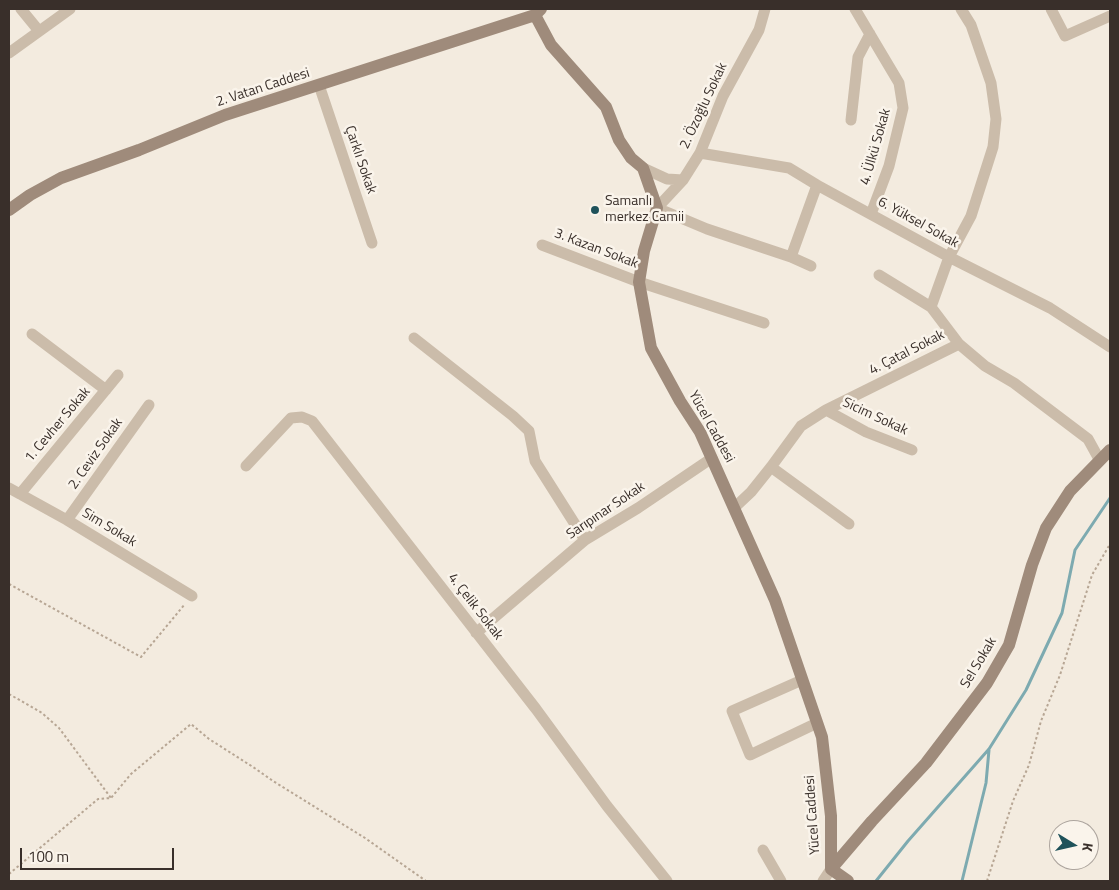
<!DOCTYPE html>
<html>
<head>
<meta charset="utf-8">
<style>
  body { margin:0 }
  #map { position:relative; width:1119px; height:890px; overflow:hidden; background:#f3ebdf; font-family:"Titillium Web",sans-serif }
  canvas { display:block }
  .frame { position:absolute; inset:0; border:10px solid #392f2a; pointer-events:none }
  .north { position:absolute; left:1049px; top:820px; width:50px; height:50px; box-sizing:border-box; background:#faf4eb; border:1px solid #ada59e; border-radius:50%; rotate:99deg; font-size:14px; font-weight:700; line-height:20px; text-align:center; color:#392f2a }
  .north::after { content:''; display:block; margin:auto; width:18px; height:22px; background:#1f525a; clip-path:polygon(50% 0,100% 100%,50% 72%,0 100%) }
  .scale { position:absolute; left:20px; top:848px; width:154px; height:22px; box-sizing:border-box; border:2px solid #392f2a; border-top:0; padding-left:6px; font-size:15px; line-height:18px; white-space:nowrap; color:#392f2a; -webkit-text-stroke:4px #faf4eb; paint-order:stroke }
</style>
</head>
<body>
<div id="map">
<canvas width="1119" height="890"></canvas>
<div class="frame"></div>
<div class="north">K</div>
<div class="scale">100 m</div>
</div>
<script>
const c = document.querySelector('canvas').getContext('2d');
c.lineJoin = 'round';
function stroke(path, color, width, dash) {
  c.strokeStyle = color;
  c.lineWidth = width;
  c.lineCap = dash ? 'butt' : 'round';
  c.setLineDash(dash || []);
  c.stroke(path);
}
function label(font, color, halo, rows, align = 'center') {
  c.font = font + ' "Titillium Web",sans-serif';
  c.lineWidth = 5;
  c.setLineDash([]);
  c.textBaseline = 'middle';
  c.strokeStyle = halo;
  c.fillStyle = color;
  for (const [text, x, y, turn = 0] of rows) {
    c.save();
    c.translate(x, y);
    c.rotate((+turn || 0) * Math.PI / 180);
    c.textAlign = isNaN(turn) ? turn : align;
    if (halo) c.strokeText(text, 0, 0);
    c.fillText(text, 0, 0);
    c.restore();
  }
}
stroke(new Path2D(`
  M876,881l32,-40 81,-92 37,-59 36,-77 13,-63 35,-52
  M962,881l24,-98 3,-33`), '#7daab0', 3);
stroke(new Path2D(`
  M9,584l132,73 44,-53
  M9,694l33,19 17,15 52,70
  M9,874l89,-75 13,-1 20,-24 60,-50 18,15 44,28 20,14 92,57 61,43
  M987,881l26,-80 16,-36 12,-44 19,-46 32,-100 18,-31`), '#b7a694', 2, [2.5, 2.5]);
stroke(new Path2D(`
  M21,9l18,22
  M765,9l-6,21 -36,66 -23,57 -17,27 -26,28 50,21 84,28 20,9
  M855,9l44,74 4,25 -14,58 -18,48
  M1051,9l14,27 45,-20
  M9,53l61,-44
  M319,85l53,158
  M851,120l7,-63 12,-23
  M700,153l89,15 28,17 132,72 101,51 60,39
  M643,168l24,11 16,1
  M542,245l97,37 125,41
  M791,257l26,-72
  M879,275l52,32 28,37
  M931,307l18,-50 22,-41 22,-69 3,-28 -5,-36 -20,-58 -10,-16
  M32,334l74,56
  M414,338l99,78 16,15 6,30 50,79
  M826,410l40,22 46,18
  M246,466l45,-48 11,-1 10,4 224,288 71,97 60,75
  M771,467l78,57
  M9,488l58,32 125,76
  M20,494l98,-119
  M734,508l17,-16 20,-25 30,-41 25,-16 133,-66 26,22 29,17 74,56 11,20
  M67,520l82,-115
  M476,633l109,-93 53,-32 74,-50
  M802,680l-70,31 18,44 67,-32
  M763,850l18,31
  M823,881l8,-12`), '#cbbcaa', 11);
stroke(new Path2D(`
  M535,15l16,30 55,62 13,33 12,18 12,10 14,40 -13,43 -5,31 12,66 29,53 20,31 75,168 47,137 9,79v53l17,12
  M9,210l21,-15 31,-17 78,-28 86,-35 310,-100 6,-6
  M831,869l41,-48 54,-58 61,-80 22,-38 23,-80 14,-37 24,-37 40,-41`), '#9f8b7b', 12);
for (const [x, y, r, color] of [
  [595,210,5,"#1f525a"]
]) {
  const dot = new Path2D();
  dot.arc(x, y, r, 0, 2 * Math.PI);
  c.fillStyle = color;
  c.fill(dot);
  stroke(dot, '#faf4eb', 2);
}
label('14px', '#392f2a', '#faf4eb', [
  ["2. Vatan Caddesi",263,88,-18],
  ["2. Özoğlu Sokak",704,106,-65],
  ["4. Ülkü Sokak",876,147,-74],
  ["Çarklı Sokak",360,160,71],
  ["6. Yüksel Sokak",918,223,29],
  ["3. Kazan Sokak",596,249,21],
  ["4. Çatal Sokak",907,353,-27],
  ["Sicim Sokak",875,417,25],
  ["1. Cevher Sokak",58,425,-50],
  ["Yücel Caddesi",711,427,61],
  ["2. Ceviz Sokak",96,454,-55],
  ["Sarıpınar Sokak",606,511,-34],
  ["Sim Sokak",109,528,31],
  ["4. Çelik Sokak",475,607,52],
  ["Sel Sokak",979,663,-59],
  ["Yücel Caddesi",813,815,-94]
]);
label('14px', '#392f2a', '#faf4eb', [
  ["Samanlı",605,202],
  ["merkez Camii",605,218]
], 'left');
</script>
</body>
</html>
